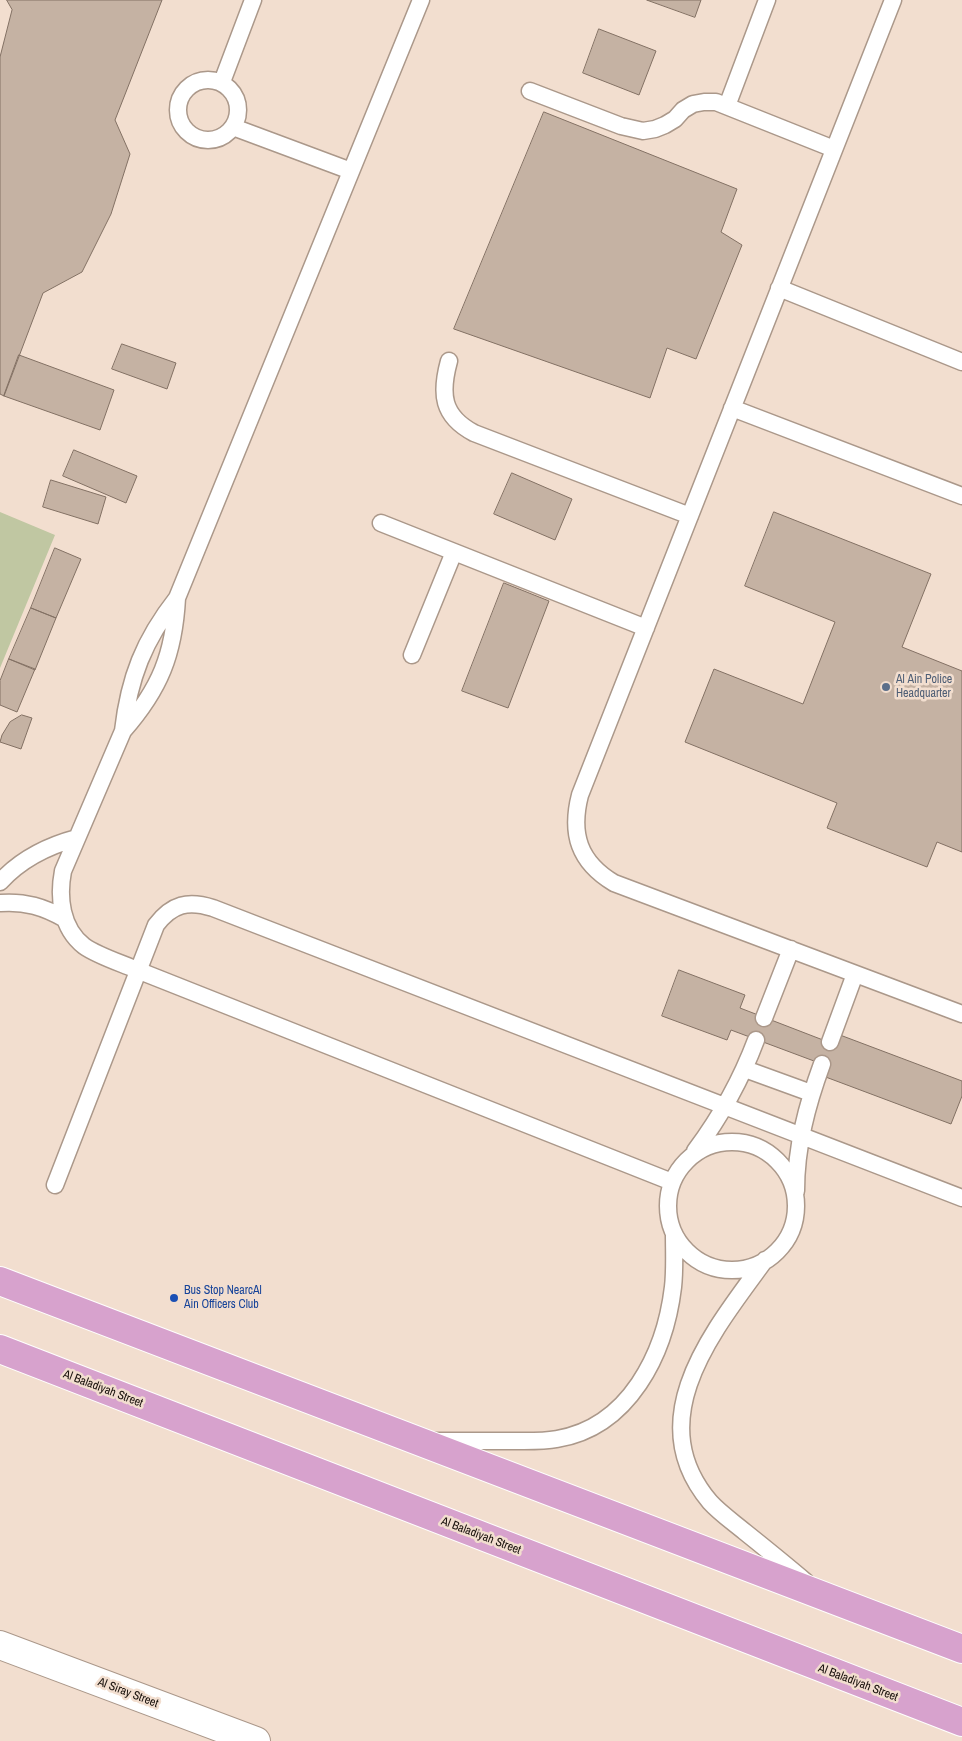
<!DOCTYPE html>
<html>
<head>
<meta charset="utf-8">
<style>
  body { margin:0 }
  canvas { display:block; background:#f2decf }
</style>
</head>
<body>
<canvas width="962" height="1741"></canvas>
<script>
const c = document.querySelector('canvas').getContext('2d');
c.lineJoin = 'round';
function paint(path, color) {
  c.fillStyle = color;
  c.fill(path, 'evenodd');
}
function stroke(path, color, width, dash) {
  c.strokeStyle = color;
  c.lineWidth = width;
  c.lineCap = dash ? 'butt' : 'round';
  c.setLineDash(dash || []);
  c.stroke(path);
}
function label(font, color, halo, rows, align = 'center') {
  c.font = font + ' "Archivo Narrow",sans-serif';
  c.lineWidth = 5;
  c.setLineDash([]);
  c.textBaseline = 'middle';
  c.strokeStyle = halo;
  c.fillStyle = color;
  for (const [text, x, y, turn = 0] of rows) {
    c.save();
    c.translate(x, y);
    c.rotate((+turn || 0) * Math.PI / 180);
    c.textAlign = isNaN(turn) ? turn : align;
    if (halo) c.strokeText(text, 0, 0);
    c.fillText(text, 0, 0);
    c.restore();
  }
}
paint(new Path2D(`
  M0,512l55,23 -55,133z`), '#c0c7a2');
const building = new Path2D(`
  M7,0h155l-47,120 15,34 -19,60 -29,58 -39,21 -39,103 -4,-2v-337l12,-47z
  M647,0h54l-6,17z
  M599,29l57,22 -17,44 -56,-22z
  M544,112l193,77 -16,43 21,13 -46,114 -29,-11 -17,50 -196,-69z
  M122,344l54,19 -9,26 -55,-20z
  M19,355l95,35 -14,40 -96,-34z
  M74,450l63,26 -11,27 -63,-27z
  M512,473l60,26 -17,41 -61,-26z
  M51,480l55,17 -8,27 -55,-17z
  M774,512l157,62 -29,73 60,24v181l-25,-10 -10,25 -100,-39 10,-25 -152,-61 29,-73 89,35 32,-82 -90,-36z
  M55,548l26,11 -25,59 -25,-10z
  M504,583l45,18 -41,107 -46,-17z
  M31,608l25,10 -21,52 -26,-11z
  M9,659l26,10 -18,43 -17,-7v-24z
  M22,715l10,3 -11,31 -21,-7 2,-7 8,-13z
  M679,970l66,25 -5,13 96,37 4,-10 122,46v15l-11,28 -128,-48 -1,-12 -91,-34 -4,10 -65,-24z`);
paint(building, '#c5b2a3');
stroke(building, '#837164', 1);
const service = new Path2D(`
  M421,0l-244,598c-33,42 -48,80 -54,133l-60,140c-5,26 -2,57 21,75 14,10 37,17 53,24l535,212
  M893,0l-313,795c-10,39 -1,67 34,88l348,131
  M178 110a30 30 0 1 1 60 0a30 30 0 1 1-60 0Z
  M222,82l31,-82
  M530,91l91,35 22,5 12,-2 10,-4 10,-6 8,-9 10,-6 11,-2h12l118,47
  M727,106l40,-106
  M233,127l118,44
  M779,288l183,74
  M449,361c-9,33 -7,55 25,72l216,83
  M732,408l230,88
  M381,523l265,105
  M412,655l42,-103
  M123,731c37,-42 51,-77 54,-133
  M0,882c21,-23 47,-36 77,-44
  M0,903c25,-2 44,4 65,16
  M764,1018l27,-69
  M830,1042l25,-68
  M745,1069l66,24
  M668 1206a64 64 0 1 1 128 0a64 64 0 1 1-128 0Z
  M695,1151c26,-35 46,-71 61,-111
  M55,1185l101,-260c16,-21 32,-25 57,-17l749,290
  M796,1191c0,-45 11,-86 26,-127
  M765,1260c-50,69 -126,158 -55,242 10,11 23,20 35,30 20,16 41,33 61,50
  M435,1441c24,0 48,0 73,0 16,0 33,1 49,-2 72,-12 108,-85 116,-152 2,-17 1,-35 1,-53`);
const minor = new Path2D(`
  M0,1645l256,96`);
const primary = new Path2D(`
  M0,1281l962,368
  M0,1349l962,373`);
stroke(service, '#ab988a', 19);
stroke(minor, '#ab988a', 30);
stroke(primary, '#fff', 30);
stroke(service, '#fff', 16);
stroke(minor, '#fff', 28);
stroke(primary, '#d7a2cd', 28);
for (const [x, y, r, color] of [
  [886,687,5,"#5c6f8a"],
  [174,1298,5,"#1a4fb4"]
]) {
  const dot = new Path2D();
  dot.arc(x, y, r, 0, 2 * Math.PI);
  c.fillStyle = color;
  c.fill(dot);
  stroke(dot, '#f2decf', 2);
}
label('12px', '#4e5e75', '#f2decf', [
  ["Al Ain Police",896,680],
  ["Headquarter",896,694]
], 'left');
label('12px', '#164399', '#f2decf', [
  ["Bus Stop NearcAl",184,1291],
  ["Ain Officers Club",184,1305]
], 'left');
label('12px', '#150e09', '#f2decf', [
  ["Al Baladiyah Street",103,1389,21],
  ["Al Baladiyah Street",481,1536,21],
  ["Al Baladiyah Street",858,1683,21],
  ["Al Siray Street",128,1693,21]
]);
</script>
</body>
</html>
